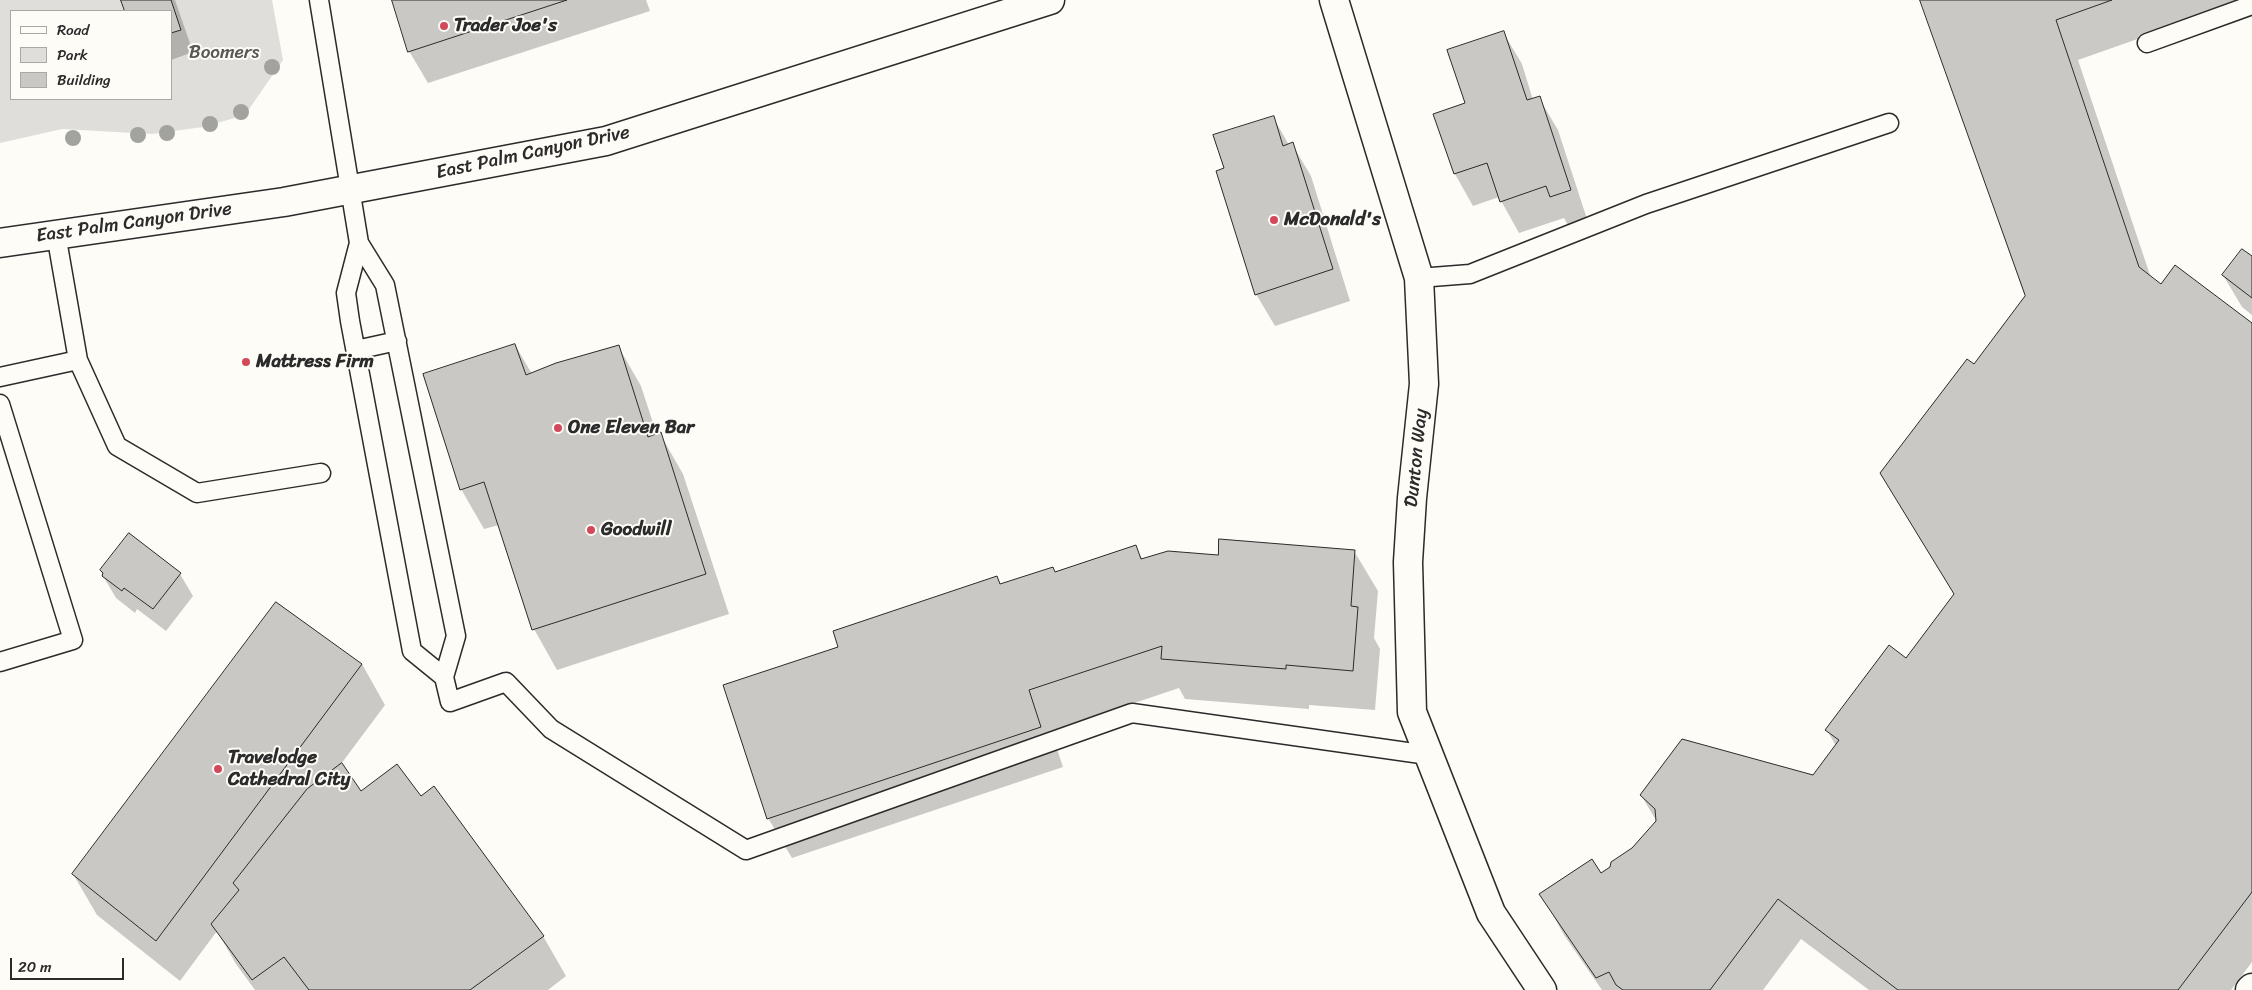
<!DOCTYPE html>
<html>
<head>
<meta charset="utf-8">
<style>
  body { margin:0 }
  #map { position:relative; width:2252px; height:990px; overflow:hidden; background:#fdfcf7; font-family:Sriracha,sans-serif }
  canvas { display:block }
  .legend { position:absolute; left:10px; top:10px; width:162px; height:90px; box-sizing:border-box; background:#fdfcf7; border:1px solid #a9a8a5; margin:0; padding:6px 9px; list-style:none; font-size:15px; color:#2b2b2b }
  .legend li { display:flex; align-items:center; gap:10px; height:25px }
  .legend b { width:25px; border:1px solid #a9a8a5 }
  .scale { position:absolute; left:10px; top:958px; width:114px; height:22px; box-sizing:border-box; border:2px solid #2b2b2b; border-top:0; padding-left:6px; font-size:15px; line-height:18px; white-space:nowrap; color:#2b2b2b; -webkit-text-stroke:4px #fdfcf7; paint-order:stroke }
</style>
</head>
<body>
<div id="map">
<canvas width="2252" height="990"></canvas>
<ul class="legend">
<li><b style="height:6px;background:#fdfcf7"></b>Road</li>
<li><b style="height:14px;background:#dfdeda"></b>Park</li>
<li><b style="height:14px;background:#c9c8c4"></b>Building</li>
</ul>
<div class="scale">20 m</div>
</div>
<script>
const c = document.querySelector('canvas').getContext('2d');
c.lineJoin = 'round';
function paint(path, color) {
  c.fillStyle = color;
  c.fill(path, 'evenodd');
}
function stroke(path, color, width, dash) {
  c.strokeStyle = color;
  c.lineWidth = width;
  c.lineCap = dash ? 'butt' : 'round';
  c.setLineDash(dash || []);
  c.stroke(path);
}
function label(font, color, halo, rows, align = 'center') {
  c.font = font + ' Sriracha,sans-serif';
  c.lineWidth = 4;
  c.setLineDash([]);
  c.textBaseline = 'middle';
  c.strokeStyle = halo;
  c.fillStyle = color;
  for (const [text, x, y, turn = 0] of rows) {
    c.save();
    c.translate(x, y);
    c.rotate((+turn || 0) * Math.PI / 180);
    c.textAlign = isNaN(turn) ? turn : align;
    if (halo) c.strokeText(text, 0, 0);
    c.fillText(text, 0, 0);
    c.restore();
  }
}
paint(new Path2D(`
  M0,0h272l11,60 -38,55 -42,12 -51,7 -90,-5 -62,14zM11,11h160v88h-160z`), '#dfdeda');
paint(new Path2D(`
  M122,0h53l18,52 -22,8v-49h-45z
  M393,0h253l4,11 -222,72 -19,-32z
  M1921,0h327l-170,60 73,218 10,7 91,39v638l-21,28h-362l-68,-51 -38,51h-161l-38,-55 -23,-41 59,-20 33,-25 24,-27 -16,-27 172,-19 23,-30 -9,-16 79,-70 49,-65 19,-229 52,-69z
  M1503,32l19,32 11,36 6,-2 19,32 30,92 -18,7 -6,-11 -45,15 -20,-36 -26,9 -18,-32 -20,-59 32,-11z
  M1273,117l16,28 3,-1 19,32 39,125 -75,25 -19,-32 -31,-126z
  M2252,258v57l-10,-8 -19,-32z
  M515,345l17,29 86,-28 23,40 16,49 3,-1 23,40 46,140 -172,56 -23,-41 -35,-104 -15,4 -23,-40z
  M129,535l51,39 13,22 -27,35 -29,-22 -2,4 -19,-15 -13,-22 -2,-5z
  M1135,546l8,14 211,-9 24,40 -4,47 6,11 -5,61 -66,-5v4l-124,-10 -6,-11 -128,43 12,36 -271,91 -24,-40 71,-170 158,-71 4,8 54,-12z
  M362,664l23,41 -44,59 20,28 182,144 23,40 -18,14h-293l-19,-26 -19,-33 -37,50 -83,-66 -24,-41z`), '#0003');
const building = new Path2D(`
  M121,0h50l10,30 -10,3v-22h-46z
  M392,0h175l-159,52z
  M1920,0h192l-56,20 83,247 22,17 14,-19 77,58v569l-74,98h-280l-120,-91 -68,91h-87l-7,-5 -7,-13 -13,6 -57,-84 53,-35 9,14 9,-6 1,-5 21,-14 24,-27 -1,-12 -15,-14 42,-56 131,36 26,-35 -14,-10 64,-85 17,13 48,-64 -74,-121 87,-114 7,5 51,-68z
  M1504,31l23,69 13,-4 31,94 -21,7 -4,-11 -46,16 -13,-39 -33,11 -21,-60 32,-11 -18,-53z
  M1274,116l9,30 10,-4 40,127 -78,26 -39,-124 8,-3 -11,-33z
  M2242,249l10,7v42l-30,-23z
  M515,344l11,31 30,-12 63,-18 29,92 13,-5 45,142 -174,56 -48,-148 -24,8 -37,-116z
  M129,533l52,40 -28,36 -29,-21 -2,3 -20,-15 1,-3 -3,-3z
  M1219,539l136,11 -4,56 7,1 -5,64 -67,-6v4l-125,-10 1,-13 -133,44 12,37 -274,92 -44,-134 115,-38 -5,-16 164,-55 3,8 53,-17 2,5 81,-27 5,14 27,-8 50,4z
  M276,602l86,62 -206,277 -84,-67z
  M342,763l19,28 36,-27 24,32 13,-10 110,150 -74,54h-161l-25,-33 -32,23 -41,-56 28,-34 -6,-7 74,-94z`);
paint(building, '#c9c8c4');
stroke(building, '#2b2b2b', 1);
const service = new Path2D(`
  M319,0l40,243 -13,50 4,28 62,330 32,26
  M2147,43l105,-38
  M56,234l22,126 39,86 80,47 124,-20
  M359,243l26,42 71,351 -12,41 6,25 56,-20 45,47 195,121 386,-137 296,42
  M1419,278l51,-4 176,-70 243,-81
  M356,350l41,-9
  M0,377l78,-17
  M0,404l73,236 -73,22`);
const minor = new Path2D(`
  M1334,0l85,278 5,106 -12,114 -4,64 4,150 79,201 51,77
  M2250,990l2,-2`);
const primary = new Path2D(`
  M0,243l284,-41 322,-61 444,-141`);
stroke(service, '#2b2b2b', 21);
stroke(minor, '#2b2b2b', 31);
stroke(primary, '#2b2b2b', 31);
stroke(service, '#fdfcf7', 18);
stroke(minor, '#fdfcf7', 28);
stroke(primary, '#fdfcf7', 28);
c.fillStyle = '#a2a29f';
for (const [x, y] of [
  [272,67],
  [241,112],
  [210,124],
  [167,133],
  [138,135],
  [73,138]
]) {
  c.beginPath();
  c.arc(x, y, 8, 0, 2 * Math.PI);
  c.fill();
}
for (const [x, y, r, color] of [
  [444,26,5,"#d1495b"],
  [1274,220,5,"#d1495b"],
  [246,362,5,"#d1495b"],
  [558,428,5,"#d1495b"],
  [591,530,5,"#d1495b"],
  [218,769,5,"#d1495b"]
]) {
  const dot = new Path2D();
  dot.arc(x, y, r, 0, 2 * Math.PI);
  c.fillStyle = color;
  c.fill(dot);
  stroke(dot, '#fdfcf7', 2);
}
label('bold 19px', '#2b2b2b', '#fdfcf7', [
  ["Trader Joe's",454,26],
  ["McDonald's",1284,220],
  ["Mattress Firm",256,362],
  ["One Eleven Bar",568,428],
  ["Goodwill",601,530],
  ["Travelodge",228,758],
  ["Cathedral City",228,780]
], 'left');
label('19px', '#585857', '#fdfcf7', [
  ["Boomers",224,53]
]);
label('19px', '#2b2b2b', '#fdfcf7', [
  ["East Palm Canyon Drive",533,153,-12],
  ["East Palm Canyon Drive",134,223,-8],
  ["Dunton Way",1417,458,-84]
]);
</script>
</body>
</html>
